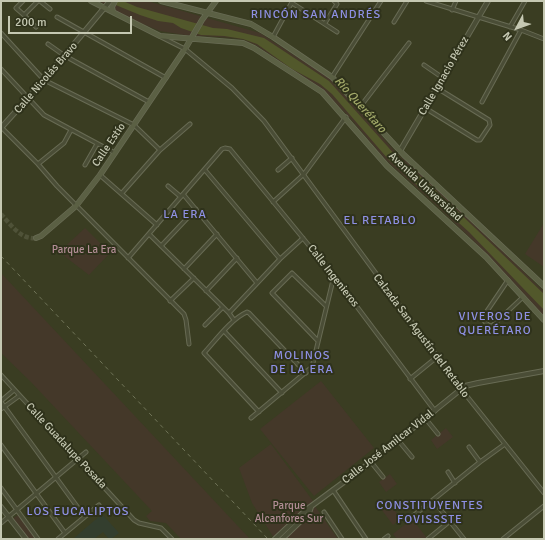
<!DOCTYPE html>
<html>
<head>
<meta charset="utf-8">
<style>
  body { margin:0 }
  #map { position:relative; width:545px; height:540px; overflow:hidden; background:#3a3d22; font-family:Signika,sans-serif }
  canvas { display:block }
  .frame { position:absolute; inset:0; border:2px solid #c5c8b2; pointer-events:none }
  .north { position:absolute; left:497px; top:8px; width:40px; height:40px; -webkit-text-stroke:3px #2f321b; paint-order:stroke; rotate:229deg; font-size:11px; font-weight:700; line-height:16px; text-align:center; color:#c5c8b2 }
  .north::after { content:''; display:block; margin:auto; width:14px; height:18px; background:#c5c8b2; clip-path:polygon(50% 0,100% 100%,50% 72%,0 100%) }
  .scale { position:absolute; left:8px; top:16px; width:124px; height:18px; box-sizing:border-box; border:2px solid #c5c8b2; border-top:0; padding-left:5px; font-size:12px; line-height:14px; white-space:nowrap; color:#c5c8b2; -webkit-text-stroke:3px #2f321b; paint-order:stroke }
</style>
</head>
<body>
<div id="map">
<canvas width="545" height="540"></canvas>
<div class="frame"></div>
<div class="north">N</div>
<div class="scale">200 m</div>
</div>
<script>
const c = document.querySelector('canvas').getContext('2d');
c.lineJoin = 'round';
function paint(path, color) {
  c.fillStyle = color;
  c.fill(path, 'evenodd');
}
function stroke(path, color, width, dash) {
  c.strokeStyle = color;
  c.lineWidth = width;
  c.lineCap = dash ? 'butt' : 'round';
  c.setLineDash(dash || []);
  c.stroke(path);
}
function label(font, color, halo, rows, align = 'center') {
  c.font = font + ' Signika,sans-serif';
  c.lineWidth = 4;
  c.setLineDash([]);
  c.textBaseline = 'middle';
  c.strokeStyle = halo;
  c.fillStyle = color;
  for (const [text, x, y, turn = 0] of rows) {
    c.save();
    c.translate(x, y);
    c.rotate((+turn || 0) * Math.PI / 180);
    c.textAlign = isNaN(turn) ? turn : align;
    if (halo) c.strokeText(text, 0, 0);
    c.fillText(text, 0, 0);
    c.restore();
  }
}
paint(new Path2D(`
  M102,514l17,19 -8,6h-2l-6,-7 -9,7h-21z`), '#333e2e');
paint(new Path2D(`
  M99,1h48l113,32 74,48 64,74 28,22 88,85 30,30v24l-56,-61 -51,-49 -52,-47 -36,-42 -26,-27 -66,-44 -12,-6 -11,-2 -49,-3 -25,-4 -39,-16 -6,-5z
  M544,223v44l-19,-13z
  M85,228l25,25 -21,22 -30,-23z
  M1,272v1l249,266h-69l-15,-16 -16,-2 -4,-5 6,-5 -122,-130 -29,-28z
  M321,381l53,67 -60,48 -54,-67z
  M446,428l7,9 -16,12 -6,-9z
  M271,444l42,57 1,4 24,34 -64,-1 -22,-35 -13,-35z
  M390,474l7,10 -11,8 -7,-10z
  M388,503l13,15 -8,7 -12,-16z
  M18,515l18,24h-8l-16,-20z
  M412,519l15,19 -30,1 -4,-5z`), '#443829');
paint(new Path2D(`
  M106,1h17l14,6 76,21 14,1 37,9 65,43 67,75 32,27 116,111v16l-75,-78 -81,-73 -56,-65 -12,-10 -28,-15 -35,-25 -14,-5 -19,-3 -23,-1 -20,-7 -8,-5 -15,-2 -18,-6z`), '#52582b');
stroke(new Path2D(`
  M1,214c9,10 20,26 35,24`), '#4f5238', 4.5, [4.5, 2]);
const minor = new Path2D(`
  M23,1l-7,7 8,7 14,-14
  M40,1l10,8
  M426,1l95,29 23,9
  M292,3l45,29
  M452,10l4,-9
  M24,15l12,12
  M57,17l109,61
  M394,22l13,-21
  M325,23l12,-19 -3,-3
  M510,27l15,-26
  M1,33l43,47 90,45 26,25
  M161,37l24,12 47,39 32,33 194,264 86,108
  M273,37l19,-35
  M48,44l17,12 84,46
  M424,65l19,13
  M1,69l43,46 71,38
  M332,77l49,-76
  M482,102l39,-72
  M360,107l49,-64
  M425,108l52,32h3l10,-15 -1,-5 -52,-32
  M1,127l37,37 19,22 127,128 2,6 3,24
  M38,164l26,-21 7,-13
  M85,165l12,-21
  M205,170l75,89
  M278,170l14,-12
  M100,175l57,50
  M168,186l13,11
  M122,193l38,-43 30,-26
  M183,194l74,89
  M273,202l31,-28 42,-57
  M149,234l80,79 5,7
  M161,246l35,-37
  M128,258l94,-109 3,-1 5,1 104,127 101,135
  M184,269l33,-35
  M508,280l-25,37c0,4 5,9 9,9l31,-29
  M206,291l31,-33
  M170,301l24,-23
  M229,313l51,-54 23,-21
  M205,325l18,-18
  M224,331l58,62
  M318,341l-46,-48 20,-20 34,33
  M1,375l133,145 5,3 22,5 11,11
  M410,379l27,-22
  M1,401l13,-11
  M1,402l83,114
  M1,409l18,-13
  M259,412l-55,-59c12,-13 27,-34 43,-41l2,1 57,60
  M251,418l61,-51 22,-91
  M425,418l13,16
  M398,440l14,17
  M1,445l64,88
  M469,447l11,15
  M371,462l12,15
  M448,472l7,11
  M1,488l37,51
  M333,490l33,49
  M433,500l31,39
  M324,512l18,27
  M413,516l67,-54 25,-18
  M1,523l85,-71
  M58,539l41,-34
  M384,539l4,-3
  M428,539l22,-18
  M503,539l41,-33`);
const tertiary = new Path2D(`
  M1,128l43,-48 66,-79
  M400,151l88,-150
  M1,507l25,32
  M275,539l31,-29 65,-48 94,-76 13,-3 66,-12
  M282,539l27,-26 2,-6`);
const secondary = new Path2D(`
  M91,1l69,35 83,7 11,5 68,44 65,74 99,91 58,63
  M161,1l90,23 22,13 59,40 72,78 140,131
  M113,12l-1,-5 3,-6
  M36,238l5,-2 35,-30 24,-31 85,-126 17,-29 14,-19`);
stroke(minor, '#686b54', 5);
stroke(tertiary, '#686b54', 6);
stroke(secondary, '#686b54', 6);
stroke(minor, '#4a4d36', 3);
stroke(tertiary, '#4a4d36', 4);
stroke(secondary, '#5b6044', 4.5);
stroke(new Path2D(`
  M1,256l267,283`), '#707458', 1, [4, 4]);
label('11px', '#c5c8b2', '#2f321b', [
  ["Calle Ignacio Pérez",444,76,-60],
  ["Calle Nicolás Bravo",46,78,-49],
  ["Calle Estío",109,145,-56],
  ["Avenida Universidad",425,187,43],
  ["Calle Ingenieros",333,276,52],
  ["Calzada San Agustín del Retablo",421,336,53],
  ["Calle Guadalupe Posada",66,446,47],
  ["Calle José Amilcar Vidal",388,447,-38]
]);
label('11px', '#b38e96', '#2f321b', [
  ["Parque La Era",84,250],
  ["Parque",289,506],
  ["Alcanfores Sur",289,519]
]);
c.letterSpacing = '1px';
label('12px', '#8e90e4', '#2f321b', [
  ["RINCÓN SAN ANDRÉS",316,15],
  ["LA ERA",185,215],
  ["EL RETABLO",380,221],
  ["VIVEROS DE",495,317],
  ["QUERÉTARO",495,331],
  ["MOLINOS",302,356],
  ["DE LA ERA",302,370],
  ["CONSTITUYENTES",430,506],
  ["FOVISSSTE",430,520],
  ["LOS EUCALIPTOS",78,512]
]);
c.letterSpacing = '0px';
label('italic 12px', '#a2a969', '#2f321b', [
  ["Río Querétaro",360,105,48]
]);
</script>
</body>
</html>
